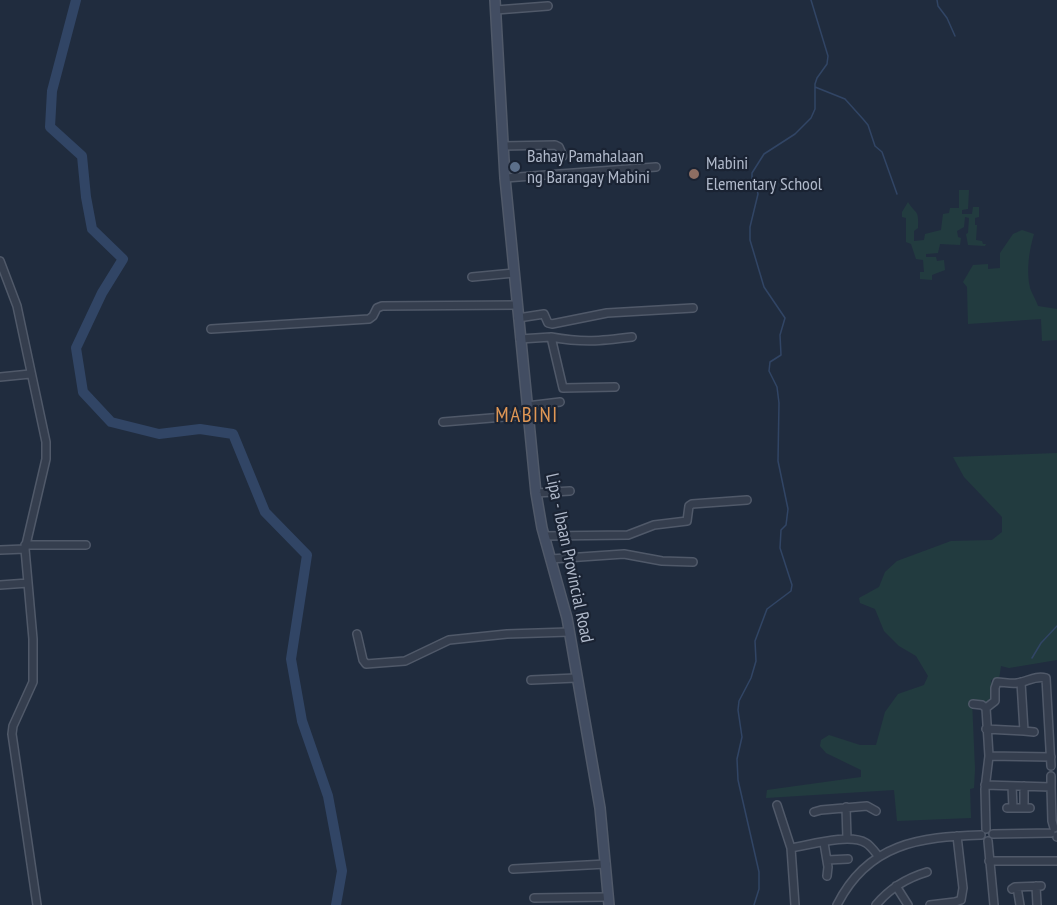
<!DOCTYPE html>
<html>
<head>
<meta charset="utf-8">
<style>
  body { margin:0 }
  canvas { display:block; background:#202c3e }
</style>
</head>
<body>
<canvas width="1057" height="905"></canvas>
<script>
const c = document.querySelector('canvas').getContext('2d');
c.lineJoin = 'round';
function paint(path, color) {
  c.fillStyle = color;
  c.fill(path, 'evenodd');
}
function stroke(path, color, width, dash) {
  c.strokeStyle = color;
  c.lineWidth = width;
  c.lineCap = dash ? 'butt' : 'round';
  c.setLineDash(dash || []);
  c.stroke(path);
}
function label(font, color, halo, rows, align = 'center') {
  c.font = font + ' "PT Sans Narrow",sans-serif';
  c.lineWidth = 4.5;
  c.setLineDash([]);
  c.textBaseline = 'middle';
  c.strokeStyle = halo;
  c.fillStyle = color;
  for (const [text, x, y, turn = 0] of rows) {
    c.save();
    c.translate(x, y);
    c.rotate((+turn || 0) * Math.PI / 180);
    c.textAlign = isNaN(turn) ? turn : align;
    if (halo) c.strokeText(text, 0, 0);
    c.fillText(text, 0, 0);
    c.restore();
  }
}
paint(new Path2D(`
  M959,190h10l-1,19 -6,1v4h10l1,-7h6v10l-4,1v7h2l-1,15 6,1 1,3h3l-1,2 -17,-1 -2,-11 2,-1 1,-15 -4,-1 -1,10 -7,4 1,6 3,1 -1,7 -20,-1 -2,9 -12,1v3h10l1,4 7,-1 1,10 -13,5v5l-12,-1v-7h4l-1,-12 -7,-1 -5,-15 -5,-2v-24l-4,-1v-5l6,-10c8,13 11,7 10,26l-4,3v10l10,-1 1,-6 16,-4 2,-16 6,-1 1,-5h9z
  M1022,230l12,4c-5,17 -8,36 -4,54 2,6 6,12 8,18l19,3v31l-15,1 -1,-22 -73,5 -1,-37 -4,-5 10,-17 15,-1v5l12,-1v-15l13,-19z
  M1057,453v207l-48,8 -8,-2 -2,13 -8,1c1,9 3,17 -3,23l-6,-2h-10l3,68 -1,19 -4,1 1,29 -74,3 -3,-31 -128,8 1,-8 94,-13v-7l-35,-17 -6,-7 1,-6 8,-5 31,10h16l9,-33 13,-18 26,-9 4,-9 -12,-20 -17,-10 -15,-15 -9,-22 -15,-6 -1,-5 20,-11 6,-15 12,-11 54,-20 41,-1 10,-8v-15l-38,-40 -11,-20z`), '#223b3f');
stroke(new Path2D(`
  M937,0l1,6 9,12 8,18
  M815,87l30,12 18,20 5,6 7,21 7,6 15,42
  M1032,658l9,-15 16,-17
  M754,905l5,-16v-17l-21,-92 -1,-21 5,-22 -4,-27 1,-9 12,-23 5,-17 -1,-20 12,-32 24,-18 1,-6 -12,-37 1,-18 5,-5 2,-16 -10,-48 1,-58 -2,-16 -8,-16 1,-9 11,-7 -1,-20 5,-17 -21,-31 -14,-47v-13l8,-33 -2,-8 -4,-5v-8l12,-19 31,-20 16,-16 4,-9v-25l2,-6 10,-14 1,-8 -17,-56`), '#314565', 1.5);
stroke(new Path2D(`
  M76,0l-24,91 -2,36 32,29 4,41 6,32 31,30 -21,34 -26,55 7,44 28,30 48,12 41,-5 33,5 32,78 42,43 -16,104 11,62 26,75 14,75 -6,34`), '#314565', 10);
const street = new Path2D(`
  M496,10l52,-4
  M503,146l52,-1 4,2 4,9
  M505,178l151,-11
  M0,261l17,45 29,136v17l-21,90 8,90v43l-20,44 -1,8 25,171
  M472,277l42,-4
  M518,318l26,-4 4,9 4,1 55,-11 86,-5
  M211,329l158,-10 4,-3 4,-8 5,-2 135,-1
  M551,337c33,6 49,4 81,0
  M520,339l31,-2 12,51 52,-1
  M0,377l30,-3
  M527,406l33,-4
  M443,422l85,-7
  M536,493l34,-2
  M544,536l84,-1 26,-10 33,-4 2,-15 3,-2 55,-4
  M25,545h61
  M0,550l25,-1
  M551,559l73,-5 38,7 31,1
  M0,585l28,-2
  M357,634l6,26 3,4 39,-3 44,-21 58,-6 62,-2
  M531,680l45,-2
  M973,704l9,1 4,3
  M986,708l9,-7v-13l2,-6c6,0 14,2 20,1 10,-1 18,-8 29,-5l5,88
  M986,708l3,48
  M986,729l38,2 -3,-49
  M1024,731l10,1
  M1051,776v11
  M985,785l66,2 1,34 2,7
  M1012,786l1,22
  M1024,786v22
  M777,805l14,43 4,57
  M846,807l1,32
  M1007,808h23
  M814,812l7,-2 46,-4 9,5
  M986,829l-1,-40 4,-33 62,1
  M993,834l58,-1
  M957,836l6,52 -2,12
  M1057,836v1
  M988,841l6,64
  M824,843l4,24 -1,9
  M791,848c19,-3 58,-15 75,-5 5,3 9,9 13,14
  M827,860l21,-1
  M989,861h68
  M513,869l93,-5
  M896,886l12,19
  M1036,886l1,19
  M1017,887l3,18
  M1012,889l3,-2 26,-1
  M534,898l74,-1
  M837,905c31,-62 83,-68 144,-70
  M876,905c13,-16 31,-27 51,-33
  M930,905l25,-3 6,-2`);
const secondary = new Path2D(`
  M495,0l10,178 31,315 6,35 25,90 33,190 9,97`);
stroke(street, '#505969', 10);
stroke(secondary, '#505969', 12);
stroke(street, '#353e4e', 7);
stroke(secondary, '#424d62', 9);
for (const [x, y, r, color] of [
  [515,167,6,"#5c6f8a"],
  [694,174,6,"#8d6e63"]
]) {
  const dot = new Path2D();
  dot.arc(x, y, r, 0, 2 * Math.PI);
  c.fillStyle = color;
  c.fill(dot);
  stroke(dot, '#1a2333', 2);
}
label('18px', '#b0b9ca', '#1a2333', [
  ["Bahay Pamahalaan",527,157],
  ["ng Barangay Mabini",527,178],
  ["Mabini",706,164],
  ["Elementary School",706,185]
], 'left');
label('18px', '#b0b9ca', '#1a2333', [
  ["Lipa - Ibaan Provincial Road",569,558,78]
]);
c.letterSpacing = '1.5px';
label('21px', '#e09755', '#1a2333', [
  ["MABINI",527,416]
]);
c.letterSpacing = '0px';
</script>
</body>
</html>
